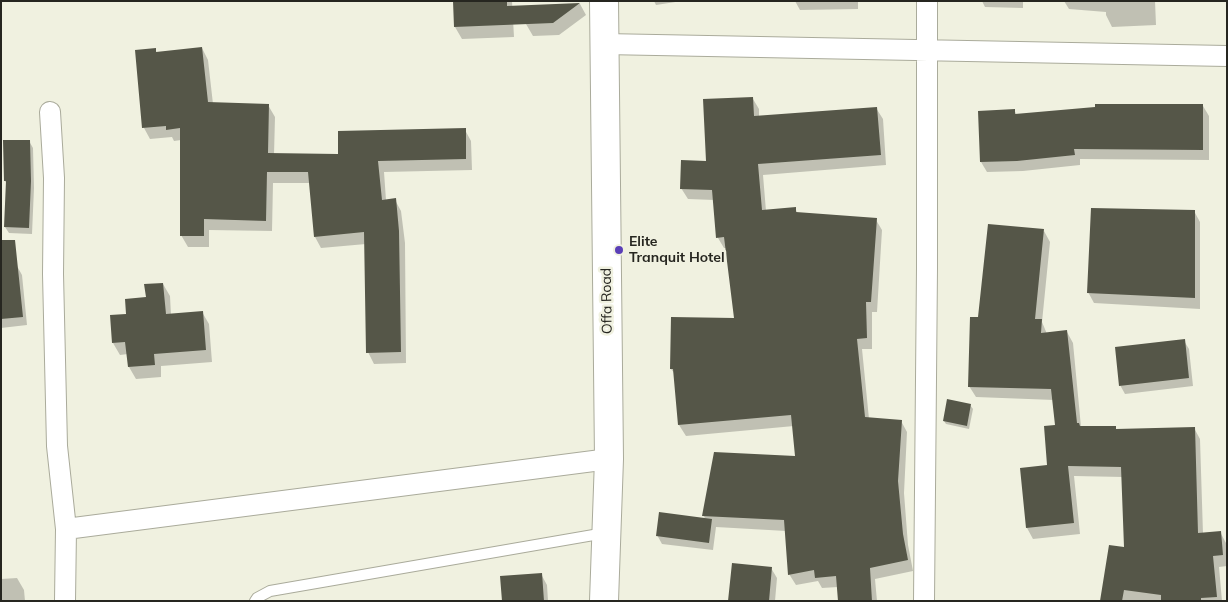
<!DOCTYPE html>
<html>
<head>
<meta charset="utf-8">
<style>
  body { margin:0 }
  #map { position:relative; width:1228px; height:602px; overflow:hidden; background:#f0f1e0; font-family:Mulish,sans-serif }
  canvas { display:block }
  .frame { position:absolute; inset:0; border:2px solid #262620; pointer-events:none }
</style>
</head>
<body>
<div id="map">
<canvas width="1228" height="602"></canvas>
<div class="frame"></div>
</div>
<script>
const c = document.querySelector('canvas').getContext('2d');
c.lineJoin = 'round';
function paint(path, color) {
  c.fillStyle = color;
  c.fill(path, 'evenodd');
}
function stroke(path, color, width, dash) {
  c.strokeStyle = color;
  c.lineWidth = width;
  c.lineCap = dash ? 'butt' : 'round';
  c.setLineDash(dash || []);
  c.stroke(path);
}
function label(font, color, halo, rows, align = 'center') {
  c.font = font + ' Mulish,sans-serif';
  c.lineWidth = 5;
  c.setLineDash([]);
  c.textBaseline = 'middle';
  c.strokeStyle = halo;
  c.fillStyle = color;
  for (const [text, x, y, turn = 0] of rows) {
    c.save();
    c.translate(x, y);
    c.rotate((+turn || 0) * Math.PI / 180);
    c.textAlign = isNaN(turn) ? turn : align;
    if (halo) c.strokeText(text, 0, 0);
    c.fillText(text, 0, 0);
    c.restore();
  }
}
paint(new Path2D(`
  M454,1h58l2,36 -52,2 -7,-12z
  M654,1h28l-26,4z
  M696,1h64v1h-63z
  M795,1h63v8l-58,1z
  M982,1h41v7l-38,-1z
  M1064,1h91l1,24 -44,2 -6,-12v-3l-37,-3z
  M580,4l6,11 -27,20 -26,1 -7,-12 3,-17z
  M202,48l6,12 5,44 55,1 7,12 -1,38 65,1 126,-26 6,11 1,29 -88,2 2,28h9l6,11 4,32 1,120 -32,1 -6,-12 -2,-108 -45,4 -6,-11 -5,-54h-37l-1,48 -63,-1v17h-21l-7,-12v-95l-7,1 -2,-4 -22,2 -6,-11 11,-79 2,4z
  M753,99l6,10v8l117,-9 7,11 3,46 -123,10 3,36 29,-3 3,6 78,6 6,10 -5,82h-5v37h-10l7,70 32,2 6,11 -3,61 4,52 5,26 -38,8 2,22h-37l-2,-14 -16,1 -4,-7 -22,4 -7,-11 -3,-43 -70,-4 -3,23 -51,-6 -5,-9 48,-16 -1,-3 93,-59 -3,-31 -108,10 -7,-11 -4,-51 -4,-5 64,-50 -8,-71h-3l-6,-10 -4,-38 -26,-1 -7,-11 26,-26z
  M1203,106l6,10v44l-129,-1v6l-57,6 -36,1 -6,-10 33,-52 3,5z
  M29,141l4,7 1,40 -2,46 -23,-1 -4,-6 2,-43 -2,-3z
  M1194,211l6,11v87l-106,-6 -6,-11z
  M1044,231l6,11 -8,80 5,12 20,-2 6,11 8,84 36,3 77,-2 6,11 3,95 17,-2 6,11 1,23 -8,1 3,34h-121l24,-52 -2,-72 -49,-1 6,58 -47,5 -6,-11 -6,-59 28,-3 7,-40 -2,-26 -78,-3 -7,-11 10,-68z
  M17,266l5,9 5,50 -26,3v-60z
  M163,284l7,12 1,19 31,-3 7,12 3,38 -51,4v11l-25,2 -7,-12 -1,-13 -8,1 -7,-12 15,-28z
  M1184,341l5,8 4,37 -68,8 -5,-9z
  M970,405l3,4 -4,20 -23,-5 -2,-3z
  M771,568l6,10 -2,23h-45z
  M541,574l6,11 1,16h-45z
  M17,578l7,12 1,11h-24v-22z`), '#0003');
paint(new Path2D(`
  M453,1h54v5l73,-3 -27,20 -99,4z
  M202,47l6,55 61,2 -1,49 70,1v-23l128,-3v31l-88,2 4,39 14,-2 3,33 2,121 -35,1 -2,-121 -50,5 -6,-65h-41l-1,49 -62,-2v17h-24v-108l-14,2v-4l-24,2 -7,-78 21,-2v4z
  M753,97l1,19 123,-9 4,48 -123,9 4,46 34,-3v5l81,6 -6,84h-5l1,36 -10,1 8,78 37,3 -4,61 5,53 5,26 -38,8 2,33h-34l-2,-25 -21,2 -1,-8 -26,5 -4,-55 -82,-4 12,-64 81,4 -4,-41 -113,10 -5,-56h-3l1,-52 63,1 -10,-81 -8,1 -4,-48 -32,-1 1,-29 25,1 -3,-62z
  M1095,104h108v46l-129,-1 1,6 -58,6 -37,1 -2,-51 37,-2v5l80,-7z
  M3,140h27l1,41 -2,47 -25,-1 2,-46h-2z
  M1091,208l104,2v88l-108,-5z
  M988,224l56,5 -9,90h7l-1,14 26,-3 10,93h2l1,3h36v3l79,-2 3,106 23,-2 2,24 -10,1 4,41 -16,1v3h-40v-6l-37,-5 -2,11h-22l9,-56 15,2 -3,-80 -53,-1 6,57 -48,5 -6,-60 27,-3 -3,-39 11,-1 -4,-36 -83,-2 2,-70h8z
  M1,240h14l8,77 -22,2z
  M163,283l3,31 37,-3 3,39 -52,4 1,11 -27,2 -3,-25 -13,1 -2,-28 16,-1 -1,-15 21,-2 -2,-13z
  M1185,339l4,39 -70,8 -4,-39z
  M947,399l24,5 -4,22 -24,-5z
  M659,512l53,7 -3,24 -53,-7z
  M732,563l40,4 -3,34h-41z
  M542,573l2,28h-42l-2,-25z`), '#555648');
const lane = new Path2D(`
  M255,601l2,-3 13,-7 335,-58`);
const street = new Path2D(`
  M604,44l623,12
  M50,112l4,66 -1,96 4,172 9,83 -1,72
  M66,529l543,-70
  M924,601l3,-333v-267`);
const secondary = new Path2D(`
  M604,1l5,458 -5,142`);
stroke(lane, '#aaab9b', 12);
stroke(street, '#aaab9b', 22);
stroke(secondary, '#aaab9b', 30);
stroke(lane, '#fff', 10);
stroke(street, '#fff', 20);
stroke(secondary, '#fff', 28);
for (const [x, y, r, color] of [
  [619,250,5,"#5a3fb7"]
]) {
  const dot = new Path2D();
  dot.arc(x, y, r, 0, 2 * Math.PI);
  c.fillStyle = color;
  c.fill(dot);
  stroke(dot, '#f0f1e0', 2);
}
label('bold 14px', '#262620', '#f0f1e0', [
  ["Elite",629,242],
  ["Tranquit Hotel",629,258]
], 'left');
label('14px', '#262620', '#f0f1e0', [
  ["Offa Road",607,301,-91]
]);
</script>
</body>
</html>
